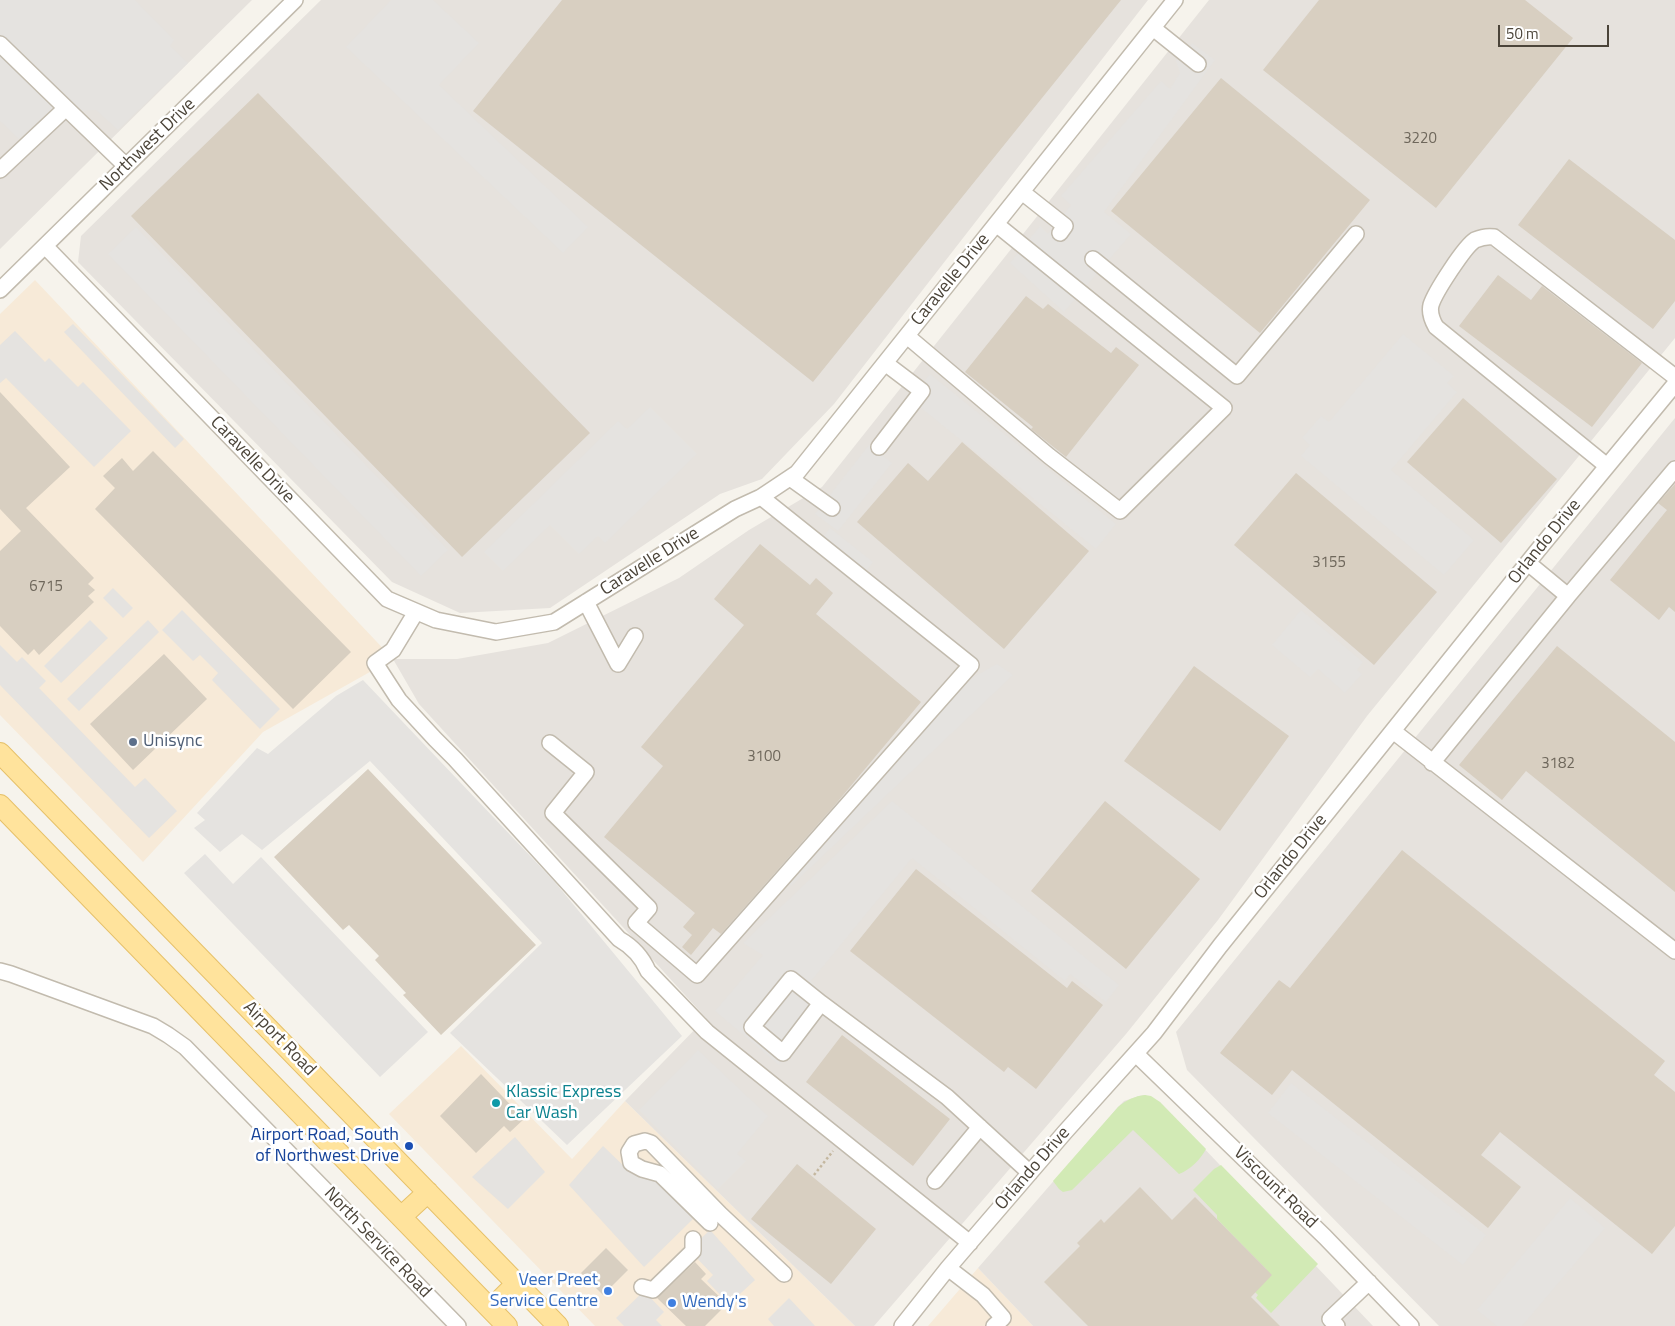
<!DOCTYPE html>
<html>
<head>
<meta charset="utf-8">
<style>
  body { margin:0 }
  #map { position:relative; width:1675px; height:1326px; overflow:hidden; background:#f6f3ec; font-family:"Titillium Web",sans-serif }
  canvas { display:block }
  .scale { position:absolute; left:1498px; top:25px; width:111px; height:22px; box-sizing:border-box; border:2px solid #4b4439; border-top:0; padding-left:6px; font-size:15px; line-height:18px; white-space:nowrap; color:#4b4439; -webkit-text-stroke:4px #fff; paint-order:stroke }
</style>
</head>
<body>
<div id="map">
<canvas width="1675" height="1326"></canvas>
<div class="scale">50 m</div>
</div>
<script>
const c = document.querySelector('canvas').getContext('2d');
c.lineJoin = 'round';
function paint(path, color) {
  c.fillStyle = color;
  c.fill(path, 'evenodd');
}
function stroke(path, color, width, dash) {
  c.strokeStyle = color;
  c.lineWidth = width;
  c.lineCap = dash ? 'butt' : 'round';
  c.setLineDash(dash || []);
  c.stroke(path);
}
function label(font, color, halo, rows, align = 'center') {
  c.font = font + ' "Titillium Web",sans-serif';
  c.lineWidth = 5;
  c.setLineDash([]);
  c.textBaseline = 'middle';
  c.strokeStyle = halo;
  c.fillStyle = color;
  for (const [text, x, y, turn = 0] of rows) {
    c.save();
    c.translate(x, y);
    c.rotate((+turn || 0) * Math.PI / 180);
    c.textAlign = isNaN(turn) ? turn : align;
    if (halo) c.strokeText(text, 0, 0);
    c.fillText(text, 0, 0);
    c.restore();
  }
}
paint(new Path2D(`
  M35,280l358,379 -130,73 -120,130 -143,-147v-401z
  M461,1046l111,113 53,-58 230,225h-260l-206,-212z
  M978,1268l55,58h-105z`), '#f7ead8');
paint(new Path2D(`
  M0,0h252l-252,249z
  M321,0h827l-314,404 -72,75 -42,15 -170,114 -90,5 -68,-31 -314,-320 3,-26z
  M1209,0h466v338l-308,378 -149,204 -92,114 -252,292h-19l-230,-225 81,-83 -287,-314 -26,-45h64l91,-16 131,-65 70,-48 73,-43z
  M1675,418v908h-236l-252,-256 -11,-38z
  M1145,1095l15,7 213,224h-340l-55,-58 140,-161 6,-6 15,-5z`), '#e6e2dd');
paint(new Path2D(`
  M1145,1095l6,1 9,6 46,47c-5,10 -16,21 -27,25l-46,-44 -61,60 -9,2 -4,-3 -6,-8 65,-74c8,-7 17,-11 27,-12z
  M1221,1165l97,99 -47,49 -15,-15 2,-3 -9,-9 17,-17 -49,-50v-4l-24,-25 21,-21z`), '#d2eab5');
paint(new Path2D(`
  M0,0h135l39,40 -4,6 18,17 -70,67 -22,-20 -48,3 -29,26 -19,-18z
  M391,0h42l46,43 -40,42 149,142 -25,26 -217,-206z
  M1192,43l23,17 -111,152 27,22 -67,78 -54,-49 30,-37 8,8 23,-29 -10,-9 100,-115 9,8 10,-16 -4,-12z
  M136,227l312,323 -27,26 -313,-322z
  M73,324l111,115 -9,9 -111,-116z
  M15,331l30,31 4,-4 29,29 5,-5 48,49 -37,36 -88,-89 -6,5v-38z
  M1403,334l51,42 -7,7 10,9 -66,78 83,70 -30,35 -143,-119 9,-11 -8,-7 19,-22 8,6z
  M930,374l186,150 -20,25 -186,-150z
  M650,407l47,47 -92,89 -7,-7 -19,18 -29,-29 -47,46 -19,-19 134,-131 9,8z
  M869,445l23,18 -54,68 -23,-17z
  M830,528l43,34 -9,12 -43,-34z
  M113,588l20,20 -10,10 -20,-20z
  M182,610l98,99 -20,20 -48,-49 6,-7 -18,-18 -7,6 -31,-31z
  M1301,610l62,52 -6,8 5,4 -17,19 -27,-24 -8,8 -38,-32z
  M90,620l18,18 -47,45 -17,-17z
  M148,620l11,12 -80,79 -12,-12z
  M0,645l17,17 5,-5 24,24 -7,7 96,99 10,-9 32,33 -28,27 -149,-153z
  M997,664l16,11 -222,211 -13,-11 148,-171z
  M363,680l191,201 128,155 -115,109 -117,-112 92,-90 -172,-182 -108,89 -20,-16 -22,18 -26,-24 11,-8 -8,-7 60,-65 11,6 68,-58z
  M892,801l227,184 -13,17 -36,-28 -5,7 -153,-123 -101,123 18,18 -50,66 -64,-54 48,-56 -20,-12z
  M205,854l28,30 28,-27 167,175 -48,45 -196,-204z
  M698,1050l70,66 -31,38 9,7 -28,28 -79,-79z
  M1291,1083l195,152 -23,30 -195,-152z
  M515,1137l30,35 -37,37 -36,-32z
  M603,1146l25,24 29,10 36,39 -49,48 -75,-82z
  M1570,1198l35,30 -83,98h-25l-20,-16z
  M710,1230l45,50 -26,24 -22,-23 6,-6 -24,-25z
  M644,1291l20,21 -8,8 6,6h-38l-8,-8z
  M789,1298l26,28h-41l-6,-7z`), '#e5e3e0');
paint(new Path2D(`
  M562,0h559l-308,382 -340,-271z
  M1319,0h206l48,38 -137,170 -173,-138z
  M1221,78l149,122 -110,133 -149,-122z
  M258,93l332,340 -128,124 -331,-341z
  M1569,159l106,81v61l-22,28 -135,-104z
  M1498,275l33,25 11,-14 100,77 -50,64 -133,-101z
  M1026,296l17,13 5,-5 63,49 5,-6 23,18 -73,92 -35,-28 2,-2 -68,-55z
  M0,392l70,75 -44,41 68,70 -6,6 7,6 -7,6 6,6 -55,53 -5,-6 -6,6 -28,-29v-75l21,-20 -21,-22z
  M1463,398l94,81 -56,64 -94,-81z
  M962,442l127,109 -85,98 -147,-127 51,-59 20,18z
  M153,451l198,201 -58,57 -198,-200 20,-21 -12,-12 19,-18 11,13z
  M1296,473l141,119 -63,73 -140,-120z
  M1675,484v128l-6,-5 -10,13 -49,-40 57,-70 -9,-7z
  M760,544l50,41 6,-7 17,15 -17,21 105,88 -87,104 -113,128 -8,-6 -22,27 -9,-8 10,-12 -9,-8 12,-14 -91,-76 59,-71 -22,-19 103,-122 -30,-26z
  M1557,646l118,96v150l-149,-121 -24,29 -43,-35z
  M164,654l43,45 -74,71 -43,-46z
  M1194,666l95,70 -69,95 -96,-70z
  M368,769l168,176 -95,90 -38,-40 3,-2 -31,-33 4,-4 -30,-31 -6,5 -69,-73z
  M1105,801l95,78 -74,90 -95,-78z
  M1402,850l263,211 -11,14 21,17v134l-23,28 -152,-122 -19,23 40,32 -33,41 -196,-158 -20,25 -52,-42 59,-73 11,8z
  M916,869l151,119 5,-7 31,24 -67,84 -28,-22 -4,5 -154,-121z
  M842,1035l108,84 -37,47 -107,-84z
  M481,1074l43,45 -14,13 -6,-6 -28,27 -36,-37z
  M797,1164l79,65 -45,55 -80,-65z
  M1140,1187l32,33 23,-23 77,78 -21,22 29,29h-192l-44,-44 36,-36 -3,-3 24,-24 3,4z
  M606,1248l22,22 -25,25 -22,-22z
  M695,1262l11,12 -5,5 26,25 -22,22h-19l-29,-28z`), '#d8cfc1');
const minor = new Path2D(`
  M1153,28l45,36
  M0,44l66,64
  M0,170l66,-62 60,58
  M1022,192l43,34 -5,7
  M45,246l342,353 49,21 60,12 58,-10 181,-113 26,-12 36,-24 378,-473
  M1093,259l144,117 119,-142
  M0,290l295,-290
  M907,336l142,120 71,55 104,-103 -228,-184
  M879,447l43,-56 -37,-28
  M1607,466l-171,-139c-4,-7 -7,-14 -5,-22 4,-13 34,-59 44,-65 7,-3 12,-4 19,-3l181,140
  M790,478l42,30
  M1528,563l40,33 107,-127
  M586,602l32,62 17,-28
  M416,612l-23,38 -18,13 24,37 36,39 20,20 164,180c14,8 23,18 29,32l59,61 263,211
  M1393,731l282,220
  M550,743l36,29 -33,41 96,95 -13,15 61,52 274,-310 -210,-168
  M1432,763l136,-167
  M0,971l11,3 142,52 15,9 17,12 273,279
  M821,1003l-30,-24 -39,48 31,26 38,-50 126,94 83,76
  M1136,1054l189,183 86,89
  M935,1181l45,-54
  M710,1223l-50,-49 -18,-5 -11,-6 -2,-11 5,-8 11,-3 6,2 69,71 64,60
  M948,1268l35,27 20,23 -9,8
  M642,1287l11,3 40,-39v-12
  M902,1326l46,-58 117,-136 89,-99 66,-87 318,-396 137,-166
  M1337,1326l-7,-7 39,-37`);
const major = new Path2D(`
  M0,753l558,573
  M0,805l507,521
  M401,1217l27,-25
  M491,1309l26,-26`);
stroke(minor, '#c2bbae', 18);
stroke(major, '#e6c16a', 22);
stroke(new Path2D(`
  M814,1175l19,-24`), '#c4b79f', 2.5, [2.5, 2.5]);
stroke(minor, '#fff', 15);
stroke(major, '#ffe39c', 20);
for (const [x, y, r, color] of [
  [133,742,5,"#5c6f8a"],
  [496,1103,5,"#0f9aa8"],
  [409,1146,5,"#1a4fb4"],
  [608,1291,5,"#3f7fe0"],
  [672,1303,5,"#3f7fe0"]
]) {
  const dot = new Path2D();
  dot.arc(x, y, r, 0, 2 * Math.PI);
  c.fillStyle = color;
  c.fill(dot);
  stroke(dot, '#fff', 2);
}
label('15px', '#6e675b', null, [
  ["3220",1420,139],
  ["3155",1329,563],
  ["6715",46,587],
  ["3100",764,757],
  ["3182",1558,764]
]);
label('18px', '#4b4439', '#fff', [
  ["Northwest Drive",148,145,-44],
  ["Caravelle Drive",951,280,-51],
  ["Caravelle Drive",252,460,46],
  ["Orlando Drive",1545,542,-51],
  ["Caravelle Drive",650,562,-32],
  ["Orlando Drive",1291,857,-51],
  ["Airport Road",279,1039,46],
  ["Orlando Drive",1033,1169,-49],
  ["Viscount Road",1275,1188,44],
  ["North Service Road",377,1243,46]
]);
label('18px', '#4e5e75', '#fff', [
  ["Unisync",143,742]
], 'left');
label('18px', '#0d838f', '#fff', [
  ["Klassic Express",506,1093],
  ["Car Wash",506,1114]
], 'left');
label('18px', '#164399', '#fff', [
  ["Airport Road, South",399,1136],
  ["of Northwest Drive",399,1157]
], 'right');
label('18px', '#366cbe', '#fff', [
  ["Veer Preet",598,1281],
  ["Service Centre",598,1302],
  ["Wendy's",682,1303,"left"]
], 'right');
</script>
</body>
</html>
